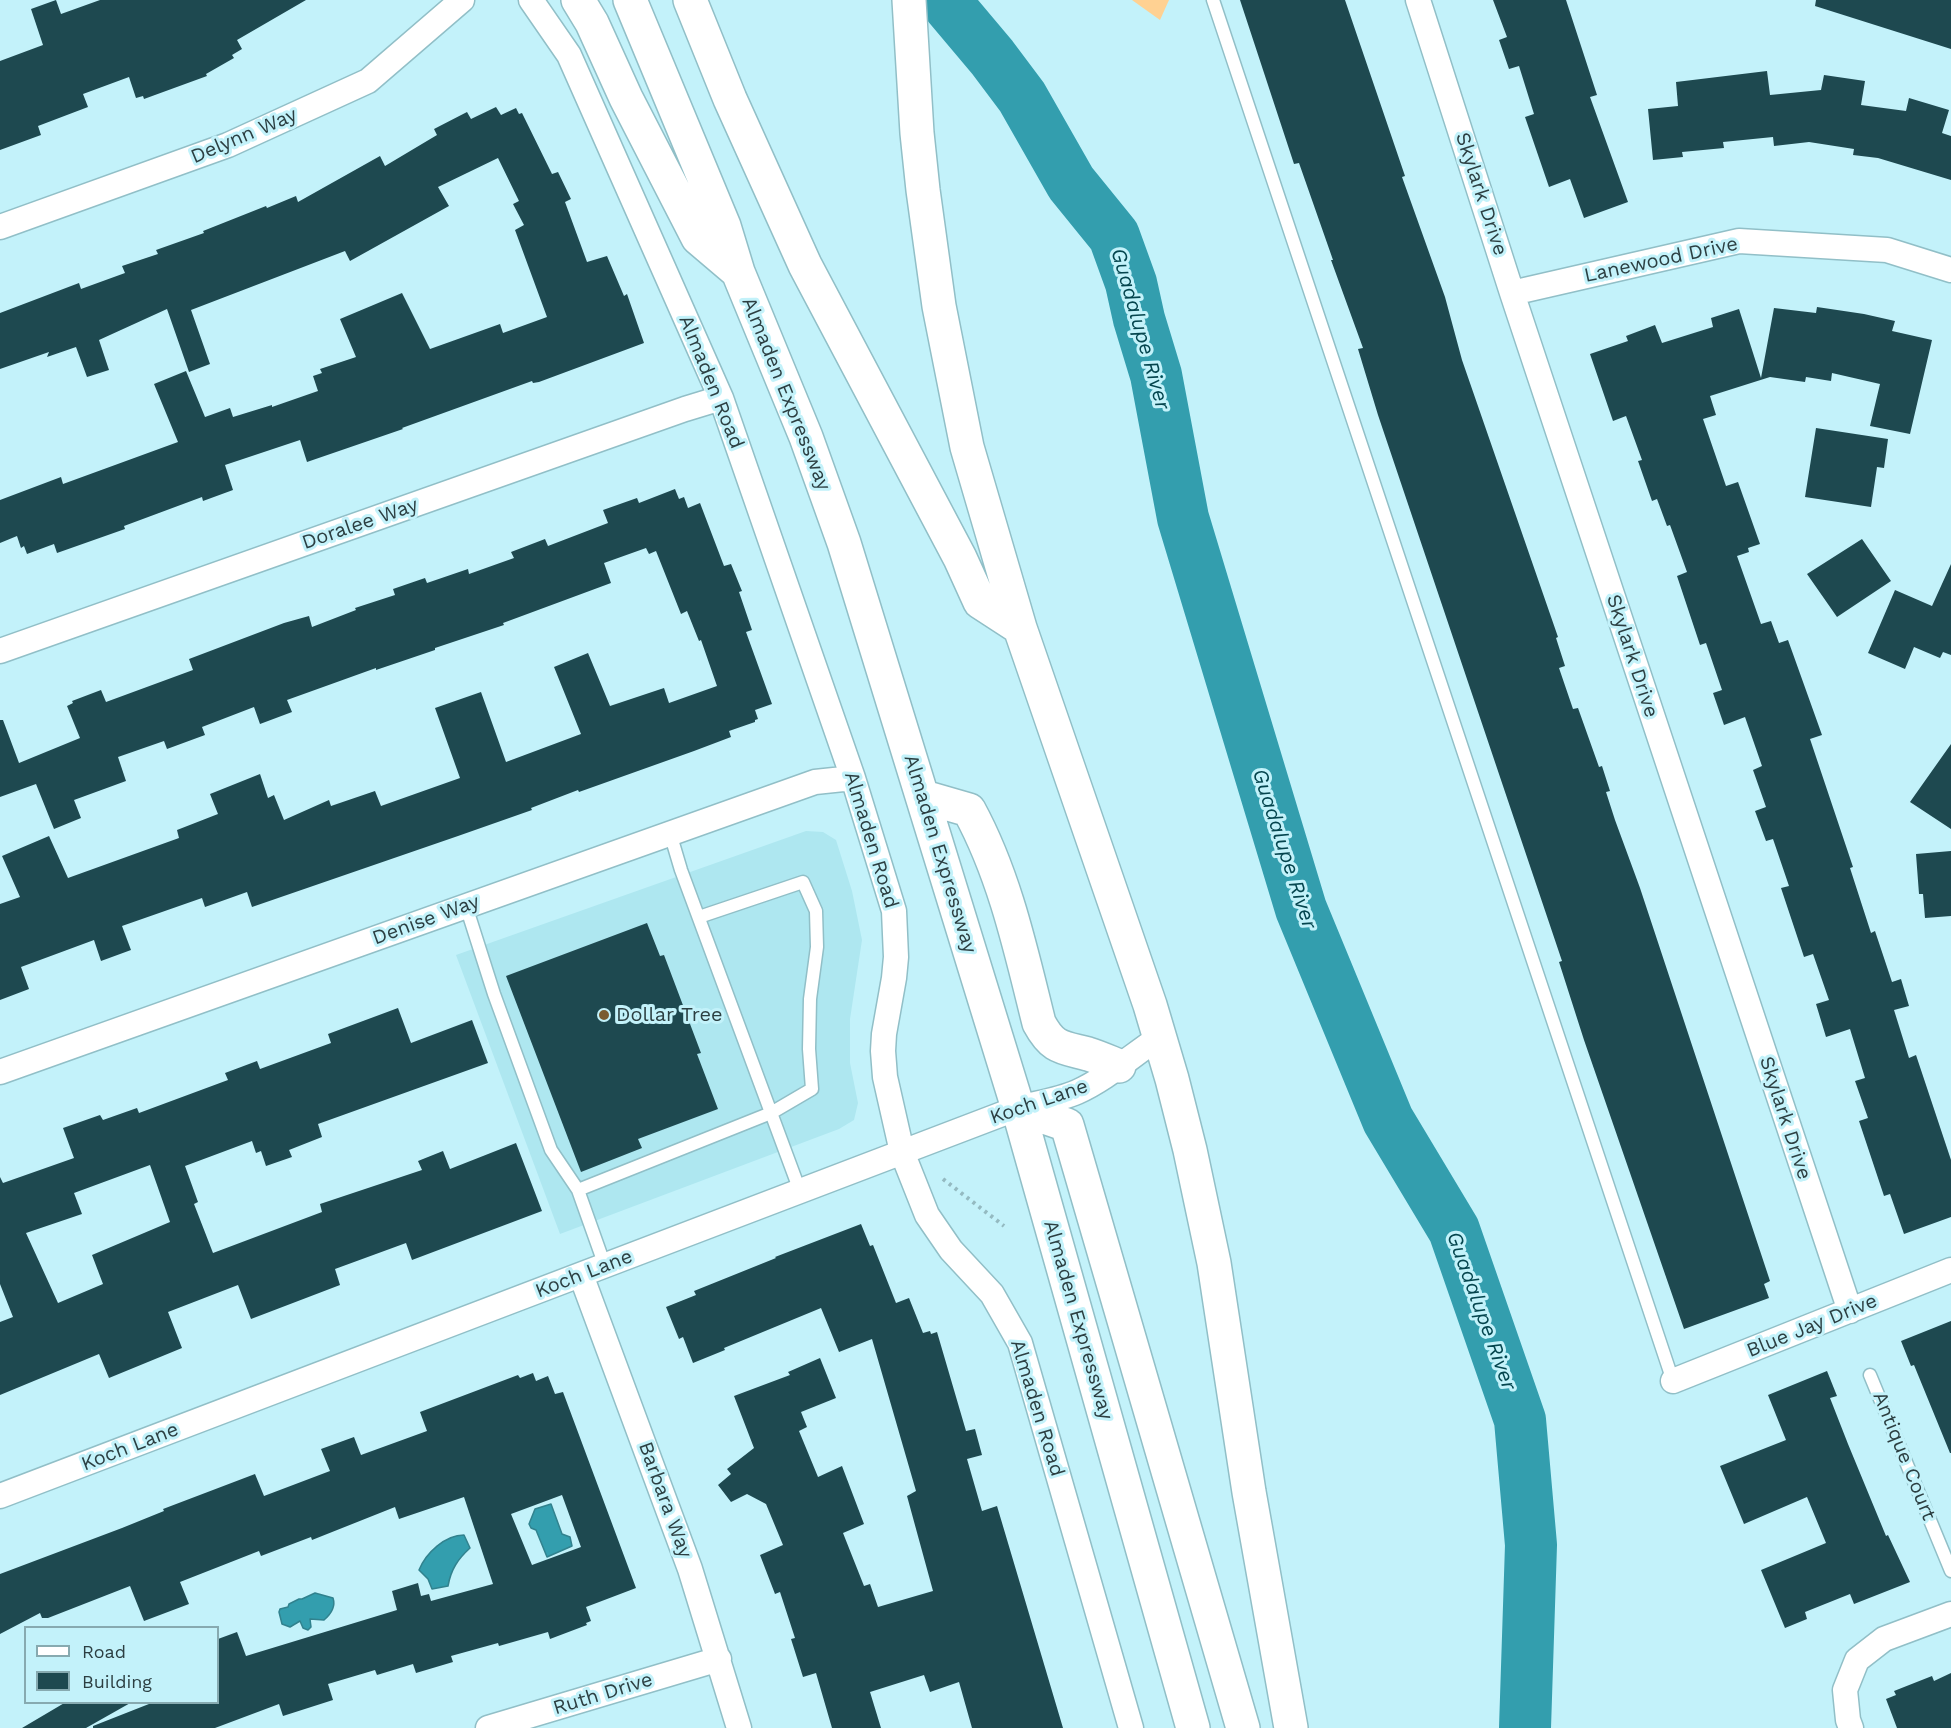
<!DOCTYPE html>
<html>
<head>
<meta charset="utf-8">
<style>
  body { margin:0 }
  #map { position:relative; width:1951px; height:1728px; overflow:hidden; background:#c3f2fa; font-family:"Work Sans",sans-serif }
  canvas { display:block }
  .legend { position:absolute; left:24px; top:1626px; width:195px; height:78px; box-sizing:border-box; background:#c3f2fa; border:2px solid #87aab0; margin:0; padding:8px 10px; list-style:none; font-size:18px; color:#2c3f42 }
  .legend li { display:flex; align-items:center; gap:12px; height:30px }
  .legend b { width:30px; border:2px solid #87aab0 }
</style>
</head>
<body>
<div id="map">
<canvas width="1951" height="1728"></canvas>
<ul class="legend">
<li><b style="height:8px;background:#fff"></b>Road</li>
<li><b style="height:16px;background:#1e4950"></b>Building</li>
</ul>
</div>
<script>
const c = document.querySelector('canvas').getContext('2d');
c.lineJoin = 'round';
function paint(path, color) {
  c.fillStyle = color;
  c.fill(path, 'evenodd');
}
function stroke(path, color, width, dash) {
  c.strokeStyle = color;
  c.lineWidth = width;
  c.lineCap = dash ? 'butt' : 'round';
  c.setLineDash(dash || []);
  c.stroke(path);
}
function label(font, color, halo, rows, align = 'center') {
  c.font = font + ' "Work Sans",sans-serif';
  c.lineWidth = 6;
  c.setLineDash([]);
  c.textBaseline = 'middle';
  c.strokeStyle = halo;
  c.fillStyle = color;
  for (const [text, x, y, turn = 0] of rows) {
    c.save();
    c.translate(x, y);
    c.rotate((+turn || 0) * Math.PI / 180);
    c.textAlign = isNaN(turn) ? turn : align;
    if (halo) c.strokeText(text, 0, 0);
    c.fillText(text, 0, 0);
    c.restore();
  }
}
paint(new Path2D(`
  M806,831l17,1 13,8 16,51 10,49 -12,79v44l8,40 -4,17 -15,9 -279,105 -104,-279z`), '#aee7f0');
paint(new Path2D(`
  M1132,0h37l-9,20z`), '#ffd192');
const water = new Path2D(`
  M551,1504l11,30 8,3 2,9 -25,11 -11,-27 -5,-2 -2,-4 6,-15z
  M464,1535l6,13c-12,11 -19,21 -22,38l-16,3 -4,-10 -9,-9c7,-17 26,-35 45,-35z
  M315,1593l18,5c3,9 -2,16 -9,22l-14,-1 1,8 -3,3 -5,-2 -3,-7 -10,6 -8,-3 -3,-12 1,-3 8,-2 1,-3 10,-5h3z`);
paint(water, '#339eae');
stroke(water, '#31828e', 1.5);
stroke(new Path2D(`
  M944,0l48,57 30,40 49,86 43,53 17,47 8,36 17,56 27,143 118,391 87,211 66,110 66,190 11,125 -6,183`), '#339eae', 52);
paint(new Path2D(`
  M56,0l5,14 39,-14h206l-69,40 5,9 -10,6 2,3 -28,16 1,2 -63,23 -1,-3 -7,2 -7,-21 -46,17 5,13 -50,19 3,9 -41,15v-89l43,-16 -12,-36z
  M1240,0h105l60,176 -3,1 43,120 17,63 96,277 -2,1 9,28 -6,2 14,41 5,-1 21,59 3,-1 8,25 -4,1 9,28 25,68 130,393 -6,3 5,14 -85,31 -100,-289 -25,-78 3,-1 -184,-546 -20,-66 5,-1 -32,-88h2l-34,-97 -5,1z
  M1493,0h73l31,95 -7,2 38,105 -44,16 -14,-39 -21,8 -24,-70 9,-3 -15,-48 -10,3 -10,-29 8,-3z
  M1816,0h135v49l-136,-43z
  M1767,71l3,24 51,-5 3,-15 41,6 -4,24 45,6 3,-13 40,12 -7,23 9,3v44l-73,-22 -25,-3 1,-6 -45,-7 -35,4 -1,-9 -50,5 1,6 -42,4 1,5 -30,3 -5,-51 30,-3 -2,-24z
  M496,107l5,8 15,-7 3,6 3,-1 30,61 6,-2 13,27 -6,3 22,60 20,-6 17,40 3,-2 17,49 -105,39 -6,1 -1,-2 -130,47 1,1 -96,33 -7,-22 -75,25 8,25 -30,11 -1,-4 -78,29 1,3 -68,24 -3,-9 -27,10 -3,-8 -3,2 -4,-12 -17,7v-43l61,-23 2,7 115,-42 -24,-58 32,-13 19,46 25,-9 3,9 39,-12v2l46,-16 -5,-15 9,-3 -2,-4 36,-12 -16,-38 62,-26 28,56 70,-25 3,9 44,-16 -32,-87 9,-5 -11,-21 6,-3 -21,-43 -60,29 11,19 -99,55 -5,-10 -154,59 19,54 -21,8 -22,-63 -68,31 10,30 -22,7 -11,-30 -29,10 2,-5 -49,17v-56l79,-30 2,6 44,-16 -3,-7 36,-12 -2,-4 48,-17 -1,-2 63,-25 1,2 29,-12 2,6 82,-46 5,10 52,-31 -3,-6 33,-17 4,7z
  M1817,307l47,7 31,7 -3,10 40,9 -22,94 -40,-8 10,-42 -48,-11 -1,8 -25,-4 -1,5 -35,-5 -60,19 6,19 -13,4 23,67 12,-4 22,62 -12,4 1,4 -12,4 24,68 10,-3 8,22 9,-3 34,95 -12,4 43,128 -3,1 21,65 4,-2 17,51 9,-3 8,27 -15,4 15,48 7,-3 35,105v57l-47,17 -14,-40 -6,2 -25,-75 9,-3 -13,-37 10,-3 -15,-49 -24,8 -10,-33 13,-4 -16,-46 -9,3 -23,-69 8,-2 -16,-47 -7,2 -11,-30 11,-4 -13,-37 9,-4 -17,-49 -21,8 -11,-32 9,-3 -16,-47 -6,2 -23,-69 10,-4 -17,-47 -3,1 -10,-27 -5,2 -14,-40 4,-1 -16,-44 -13,5 -23,-67 38,-13 -2,-5 29,-11 7,18 51,-16 -2,-9 28,-9 22,69 13,-70 42,5z
  M1816,428l72,11 -4,29 -7,-1 -6,40 -66,-10z
  M675,489l4,10 5,-2 4,11 12,-5 24,63 7,-2 11,27 -3,1 13,38 -6,2 26,72 -17,6 3,9 -3,1v2l-26,9 2,6 -37,14 -115,41 -1,-2 -47,18 1,2 -74,26 -206,71 -5,-15 -42,15 -3,-9 -80,28 9,24 -30,11 -7,-21 -73,27 8,22 -29,11v-96l20,-7 -18,-41 47,-20 19,42 111,-40 -2,-8 41,-16 -8,-20 50,-20 8,24 6,-3 10,25 45,-20 2,6 44,-15 6,15 79,-28 -25,-70 46,-16 25,70 75,-28 -27,-67 34,-14 22,53 54,-18 5,15 48,-17 -16,-46 -2,1 -12,-30 -6,3 -25,-63 -7,3 -3,-6 -42,15 7,20 -108,40 1,2 -69,23v2l-59,20v-2l-89,32 5,12 -32,12 -6,-17 -52,20 3,8 -38,14 -3,-8 -46,16 8,24 -52,19 7,18 -27,11 -18,-45 -36,13v-77h3l16,43 61,-25 -13,-32 6,-3 -1,-2 29,-11 5,12 87,-32 -4,-11 95,-36 25,-7 3,11 44,-17 -1,-2 40,-13 -2,-6 32,-11 2,5 41,-14 1,5 45,-16 -3,-6 34,-13 3,7 60,-23 -5,-13 34,-12 2,5z
  M1862,539l29,42 -54,36 -30,-43z
  M1951,564v91l-8,-3 -3,6 -26,-11 -9,22 -37,-16 27,-63 37,16z
  M1951,744v85l-41,-27z
  M1951,851v65l-26,2 -2,-24h-4l-3,-40z
  M647,923l13,33 4,-1 37,98 -4,1 21,55 -80,30 4,9 -61,24 -75,-196z
  M398,1008l13,35 61,-23 16,43 -170,61 4,13 -33,13 3,7 -26,9 -5,-15 -5,2 -4,-12 -67,25 13,36 -4,2 19,49 109,-41 -2,-8 102,-34 -4,-9 25,-10 7,18 66,-26 26,68 -130,49 -6,-17 -71,26 5,16 -89,34 -13,-34 -70,27 14,36 -73,30 -10,-24 -99,41v-73l13,-5 -13,-33v-107l3,6 71,-25 -11,-30 37,-13 3,5 34,-12 2,5 89,-33 -3,-7 32,-12 3,8 71,-26 -3,-9zM150,1165l20,57 -78,33 11,29 -45,19 -32,-70 56,-19 -8,-21z
  M861,1224l9,22 3,-1 23,58 13,-5 14,35 7,-2 1,3 6,-2 29,99 9,-2 7,26 -15,4 15,52 15,-5 66,222h-91l-13,-46 -29,10 -6,-17 -54,17 11,36h-49l-16,-55 -13,4 -12,-38 4,-1 -15,-46 -5,2 -15,-39 23,-10 -17,-41 -19,-10 -16,8 -13,-17 13,-11 -4,-5 27,-21 -20,-52 56,-21 -2,-3 32,-14 16,40 -35,14 6,15 -8,4 19,46 24,-11 22,58 -21,9 21,53 6,-2 8,23 55,-16 -26,-95 9,-5 -44,-152 -33,13 -18,-44 -97,40 1,2 -32,13 -10,-26 -4,2 -13,-32 30,-12 -2,-4 82,-33 -1,-1z
  M1951,1321v132h-1l-36,-88 -3,1 -10,-25z
  M1827,1371l10,25 -7,2 18,46 38,92 2,-1 22,47 -56,22 -4,-10 -45,18 2,7 -22,9 -24,-58 65,-27 -19,-46 -63,27 -24,-58 66,-26 -18,-45z
  M533,1373l3,8 12,-5 7,18 8,-2 73,196 -50,19 5,14 -5,2 1,2 -37,14 -2,-7 -49,14 -1,-3 -47,13 2,6 -37,11 -3,-9 -36,11 -2,-5 -47,14 5,16 -50,16 -4,-12 -64,24h-122v-2l61,-24h64v-63l19,-7 9,24 151,-46 -5,-19 26,-8 3,13 8,-2 2,7 62,-17 -29,-87 -65,22 -4,-12 -83,33 -1,-3 -50,19 -2,-5 -79,31 9,22 -45,17 -14,-35 -82,32h-6l-2,-5 -40,21v-60l122,-46 42,-17 -1,-2 92,-35 9,22 66,-25 -9,-22 33,-12 7,18 66,-24 -7,-19 98,-37 2,3zM562,1495l19,52 -49,18 -21,-51z
  M1951,1673v55h-54l-11,-29 10,-4 -2,-4 38,-15 2,5z
  M66,1702h66l-46,26h-64z`), '#1e4950');
const service = new Path2D(`
  M1213,0l460,1381
  M670,833l11,37 119,321
  M466,906l28,88 57,156 27,40
  M605,1266l-27,-76 193,-77 41,-24 -3,-40 1,-50 7,-52 -1,-36 -13,-29 -104,35
  M1870,1375l81,196`);
const minor = new Path2D(`
  M531,0l38,55 152,343 132,380 41,133 2,46 -2,21 -10,56 -1,17 2,26 17,75 25,63 24,35 41,44 28,49 111,385
  M1418,0l94,293 338,1018
  M0,227l228,-82 140,-64 94,-81
  M1512,293l227,-52 148,9 64,20
  M0,651l685,-242 36,-11
  M0,1072l815,-290 38,-4
  M581,1275l109,294 49,159
  M1673,1381l278,-111
  M0,1496l1018,-388c19,-5 41,-8 59,-16 31,-14 55,-37 83,-55
  M488,1728l231,-69
  M1851,1728l-3,-8 -3,-30 12,-30 27,-21 67,-25`);
const primary = new Path2D(`
  M578,0l14,23 34,75 72,140 40,34
  M630,0l94,226 14,46 68,165 38,106 174,565 175,620
  M690,0l40,99 75,166 155,293 20,44 40,26
  M909,0l8,133 6,57 16,116 28,141 53,181 130,377 22,74 18,71 24,113 35,229 42,236
  M924,797l45,13c36,66 52,141 70,213 14,26 23,24 49,31 10,3 21,8 31,12
  M1018,1108l49,17 176,603`);
stroke(service, '#91bfc7', 15);
stroke(minor, '#91bfc7', 27);
stroke(primary, '#91bfc7', 36);
stroke(new Path2D(`
  M943,1179l61,47`), '#94bac1', 4, [3, 4.5]);
stroke(service, '#fff', 12);
stroke(minor, '#fff', 24);
stroke(primary, '#fff', 33);
for (const [x, y, r, color] of [
  [604,1015,6,"#7a5c30"]
]) {
  const dot = new Path2D();
  dot.arc(x, y, r, 0, 2 * Math.PI);
  c.fillStyle = color;
  c.fill(dot);
  stroke(dot, '#c3f2fa', 2);
}
label('20px', '#2c3f42', '#c3f2fa', [
  ["Delynn Way",244,136,-23],
  ["Skylark Drive",1481,194,72],
  ["Lanewood Drive",1661,260,-12],
  ["Almaden Road",711,382,68],
  ["Almaden Expressway",786,394,68],
  ["Doralee Way",360,524,-19],
  ["Skylark Drive",1632,656,72],
  ["Almaden Road",871,840,73],
  ["Almaden Expressway",940,854,73],
  ["Denise Way",426,920,-20],
  ["Koch Lane",1039,1102,-19],
  ["Skylark Drive",1785,1118,72],
  ["Koch Lane",584,1274,-21],
  ["Almaden Expressway",1078,1320,74],
  ["Blue Jay Drive",1812,1326,-22],
  ["Almaden Road",1037,1408,73],
  ["Koch Lane",130,1447,-21],
  ["Antique Court",1904,1456,68],
  ["Barbara Way",665,1500,70],
  ["Ruth Drive",603,1694,-17]
]);
label('20px', '#2c3f42', '#c3f2fa', [
  ["Dollar Tree",616,1015]
], 'left');
label('italic 21px', '#04454e', '#c3f2fa', [
  ["Guadalupe River",1140,329,74],
  ["Guadalupe River",1284,849,72],
  ["Guadalupe River",1481,1311,70]
]);
</script>
</body>
</html>
